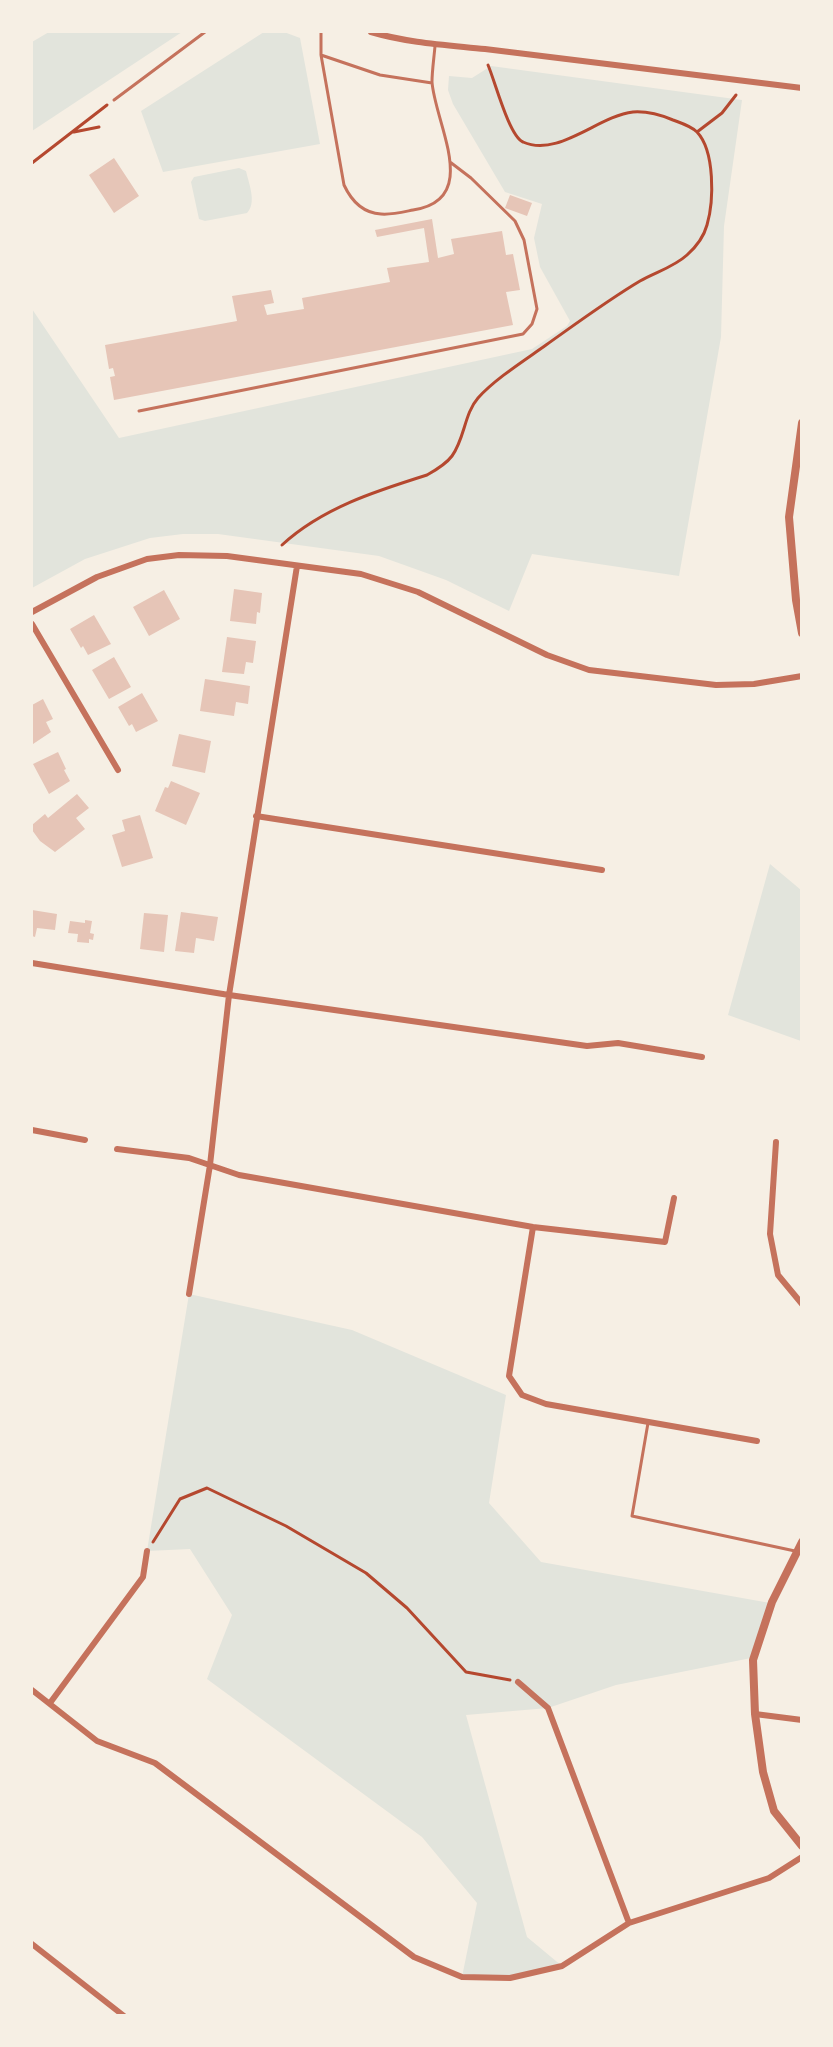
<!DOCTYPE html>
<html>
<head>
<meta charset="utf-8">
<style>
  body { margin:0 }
  #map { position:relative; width:833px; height:2047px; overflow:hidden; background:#f6efe4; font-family:"Alegreya Sans",sans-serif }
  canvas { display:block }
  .frame { position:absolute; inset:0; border:33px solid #f6efe4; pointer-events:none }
</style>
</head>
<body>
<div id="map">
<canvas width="833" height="2047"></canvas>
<div class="frame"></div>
</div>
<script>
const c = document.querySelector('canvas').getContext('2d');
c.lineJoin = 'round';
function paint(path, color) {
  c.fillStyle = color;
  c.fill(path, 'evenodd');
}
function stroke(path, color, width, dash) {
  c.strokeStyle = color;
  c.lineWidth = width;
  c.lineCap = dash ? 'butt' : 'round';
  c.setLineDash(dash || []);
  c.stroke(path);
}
paint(new Path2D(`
  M49,32h133l-150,99v-89z
  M264,32h20l16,6 20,106 -157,28 -22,-61z
  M491,66l251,34 -18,126 -3,111 -42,239 -147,-22 -23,57 -63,-31 -67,-24 -161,-22h-35l-33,4 -65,21 -53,29v-279l87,129 413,-89 35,-23 3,-5 -30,-54 -6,-29 8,-34 -37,-12 -52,-88 -5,-14 1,-14 23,2z
  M239,168l7,3c3,13 11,32 1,42l-42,8 -6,-2 -8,-37 3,-5z
  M770,864l31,26v151l-73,-26z
  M189,1294l163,36 154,65 -17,108 52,59 229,41 -19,55 -135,27 -68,23 -82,7 61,222 35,29 -52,12 -48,-1 15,-74 -55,-66 -215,-158 25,-64 -42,-66 -43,2z`), '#e2e4dc');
paint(new Path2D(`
  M114,158l25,38 -25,17 -25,-38z
  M510,195l22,8 -5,13 -22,-8z
  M432,219l6,39 16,-4 -3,-15 51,-8 4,24 7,-1 7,36 -14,2 7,33 -399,75 -4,-23 5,-1 -2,-8 -4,1 -4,-24 132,-24 -5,-25 39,-6 3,13 -10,2 3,10 37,-6 -2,-11 88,-16 -3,-14 42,-6 -5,-34 -47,9 -2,-7z
  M234,589l28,4 -2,20 -3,-1 -1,12 -26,-3z
  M164,590l16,29 -31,17 -16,-29z
  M94,615l17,29 -23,11 -5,-9 -2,2 -11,-19z
  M227,637l29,4 -3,22 -7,-1 -2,12 -22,-2z
  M114,657l17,30 -22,12 -17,-29z
  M205,679l45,7 -2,18 -12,-2 -2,14 -34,-5z
  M142,693l16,28 -22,11 -4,-8 -3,2 -11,-19z
  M43,699l10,20 -7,3 5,10 -18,12 -1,-4v-35z
  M179,734l32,7 -6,32 -33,-7z
  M58,752l8,17 -2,1 6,11 -21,13 -16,-30z
  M171,781l29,12 -14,32 -31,-14 10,-24 3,1z
  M77,794l12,14 -13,10 9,11 -30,23 -15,-11 -8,-11v-5l13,-11 3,4z
  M140,815l13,43 -31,9 -10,-32 13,-4 -3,-11z
  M32,910l25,4 -2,16 -18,-2 -2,9 -3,-1z
  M181,912l37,5 -4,24 -18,-3 -2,15 -19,-2z
  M144,913l24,2 -4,37 -24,-3z
  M85,920l7,1 -2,12 4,1 -1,6 -4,-1v4l-12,-1 1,-8 -10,-1 2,-12 15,2z`), '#e6c5b7');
stroke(new Path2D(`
  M74,132l25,-5
  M697,132l25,-19 14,-18
  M32,163l75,-58
  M282,545c40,-37 94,-54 145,-70 9,-5 19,-11 25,-19 13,-18 12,-42 26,-58 17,-19 47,-38 68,-53 31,-22 62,-45 94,-64 16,-9 34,-14 47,-26 9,-8 17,-19 20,-30 7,-24 8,-74 -10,-93 -6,-6 -16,-9 -24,-12 -12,-5 -26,-9 -40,-8 -35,4 -75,46 -110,30 -14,-6 -28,-61 -35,-77
  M153,1542l27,-43 27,-11 79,38 80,47 41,35 59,64 44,8`), '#b5482f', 3);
stroke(new Path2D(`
  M321,32v23l23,130c7,15 19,28 37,29 10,1 22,-2 32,-4 69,-10 22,-86 19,-128 0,-11 2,-24 3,-36
  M321,55l59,20 52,8
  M114,100l91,-68
  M139,411l384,-77 9,-10 5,-15 -13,-69 -9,-19 -44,-43 -21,-16
  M648,1423l-16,93 163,35`), '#c5725c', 3);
stroke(new Path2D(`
  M371,32c37,11 76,13 114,17l317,39
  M32,612l65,-35 50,-18 32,-4 48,1 134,18 57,18 129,63 42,15 127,15 38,-1 48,-8
  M32,624l86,146
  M256,816l346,54
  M32,963l197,32 358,51 31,-3 84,14
  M32,1130l53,10
  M776,1142l-6,92 8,41 24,29
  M117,1149l72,9 50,17 294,52 132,15 9,-44
  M533,1227l-24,149 13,19 24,9 211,37
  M189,1294l21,-129 19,-170 68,-429
  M518,1682l30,26 81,215
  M32,1690l65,51 58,22 259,194 48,20 48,1 52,-12 67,-43 140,-45 33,-21
  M50,1703l93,-126 4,-26
  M755,1714l47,6
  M32,1944l92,72`), '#c5725c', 6);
stroke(new Path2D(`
  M802,423l-13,94 7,83 6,33
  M802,1542l-30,60 -19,58 2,54 8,58 11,39 28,35`), '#c5725c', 8);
</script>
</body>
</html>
